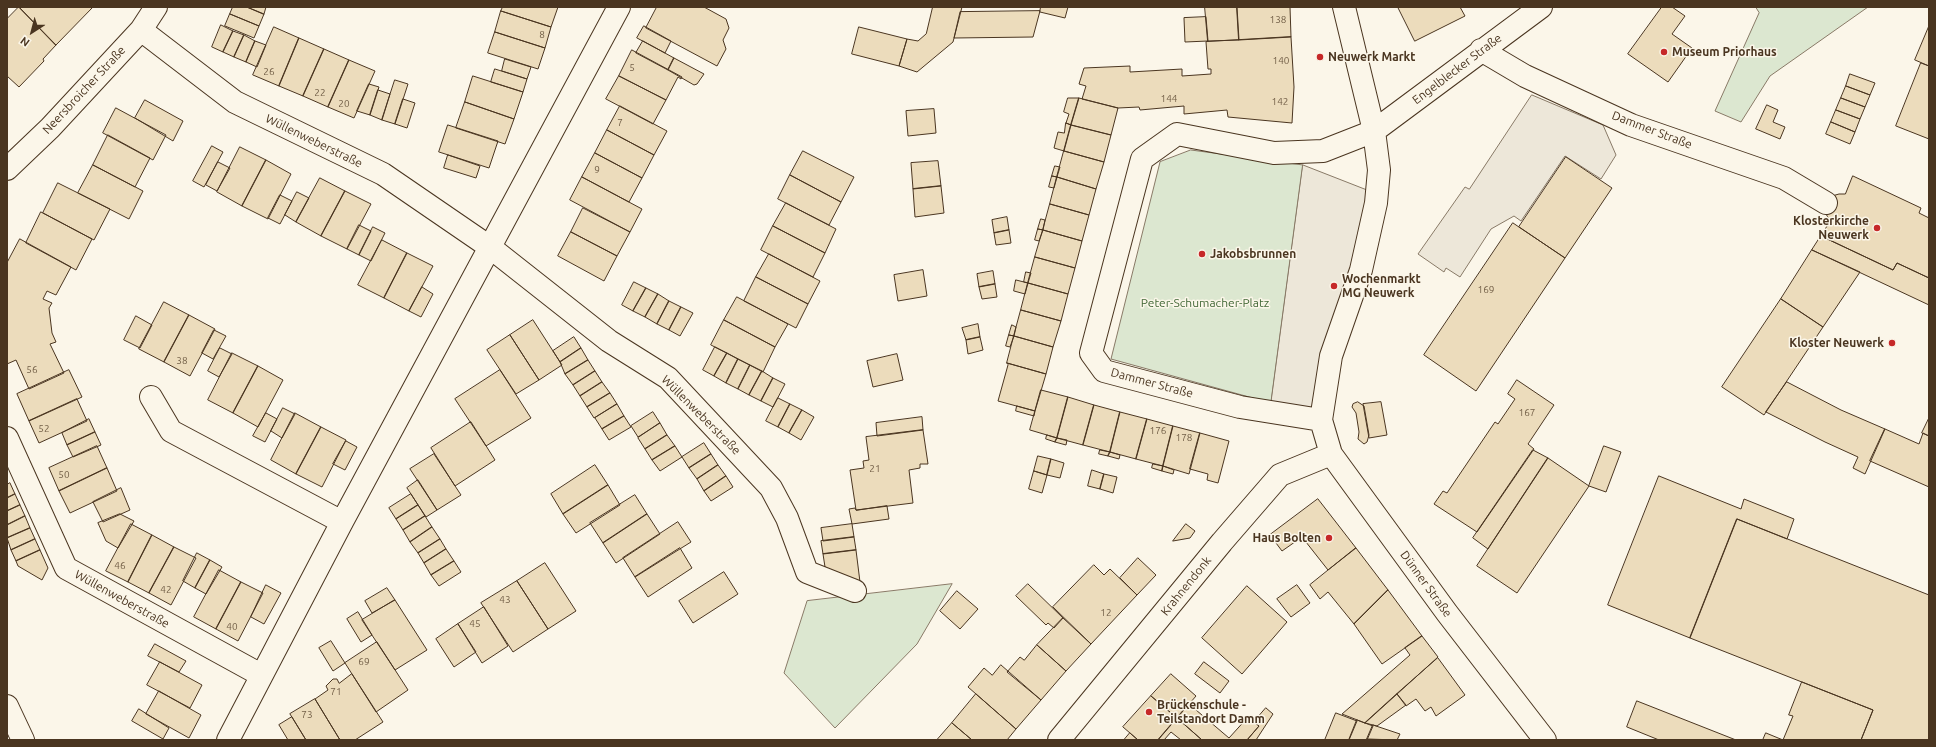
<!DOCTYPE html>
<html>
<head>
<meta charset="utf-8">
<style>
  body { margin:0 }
  #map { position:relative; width:1936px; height:747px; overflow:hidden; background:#fbf6e9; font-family:Ubuntu,sans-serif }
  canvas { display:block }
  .frame { position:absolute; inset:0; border:8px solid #4a3520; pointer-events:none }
  .north { position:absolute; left:12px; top:12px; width:40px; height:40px; -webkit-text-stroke:3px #fbf6e9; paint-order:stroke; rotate:216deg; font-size:11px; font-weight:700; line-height:16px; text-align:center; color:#4a3520 }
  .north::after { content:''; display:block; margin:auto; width:14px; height:18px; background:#4a3520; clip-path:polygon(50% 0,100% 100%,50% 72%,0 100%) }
</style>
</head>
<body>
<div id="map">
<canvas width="1936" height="747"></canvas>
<div class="frame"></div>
<div class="north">N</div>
</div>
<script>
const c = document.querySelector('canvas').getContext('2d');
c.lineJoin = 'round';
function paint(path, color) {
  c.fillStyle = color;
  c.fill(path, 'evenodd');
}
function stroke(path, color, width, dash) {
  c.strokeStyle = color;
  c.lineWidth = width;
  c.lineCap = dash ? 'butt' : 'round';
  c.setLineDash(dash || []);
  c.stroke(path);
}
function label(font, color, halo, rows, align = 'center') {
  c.font = font + ' Ubuntu,sans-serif';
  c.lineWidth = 3;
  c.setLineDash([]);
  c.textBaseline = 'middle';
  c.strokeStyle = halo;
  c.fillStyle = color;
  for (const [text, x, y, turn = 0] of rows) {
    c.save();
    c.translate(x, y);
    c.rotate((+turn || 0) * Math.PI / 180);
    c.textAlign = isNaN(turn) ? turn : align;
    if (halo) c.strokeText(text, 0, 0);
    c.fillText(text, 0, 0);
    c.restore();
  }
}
const green = new Path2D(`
  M1756,7h112l-98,69 -29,46 -26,-11 44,-98z
  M1191,150l112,15 -32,238 -160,-44 49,-197z
  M952,584l-35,60 -82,84 -51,-55 23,-72z`);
paint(green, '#dce7d0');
stroke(green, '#887966', 1);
const parking = new Path2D(`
  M1532,95l71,30 13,30 -15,24 -36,-23 -44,65 -7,-5 -23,13 -31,48 -14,-9 -2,4 -26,-18 47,-67 4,2z
  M1303,165l64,25 9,13 -55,217 -51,-8z`);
paint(parking, '#ede7d9');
stroke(parking, '#887966', 1);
const building = new Path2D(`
  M19,7l37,38 -13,14 1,2 -25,26 -12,-11v-57z
  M19,7h74l-37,38z
  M233,7h14l17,7 -5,12 -29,-12z
  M247,7h19l-2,7z
  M503,7h55l-7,20 -50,-16z
  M657,7h47l22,12 3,9 -6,12 3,9 -9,17 -71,-38z
  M933,7h29l-9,35 -36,30 -18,-6 8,-27 11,2 8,-7z
  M1041,7h27l-3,11 -25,-6z
  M1205,7h32l2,33 -31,1z
  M1237,7h53l1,30 -52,3z
  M1398,7h62l5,9 -50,25z
  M1662,7h10l13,9 -13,18 20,14 -24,34 -40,-28z
  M501,11l50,16 -6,21 -50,-16z
  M1040,11l-7,26 -79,1 6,-26z
  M230,14l29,12 -5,12 -29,-12z
  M1206,17l2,24 -23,1 -1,-24z
  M221,25l12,6 -10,21 -11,-5z
  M644,26l27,15 -6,12 -28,-15z
  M1929,26v40l-14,-6z
  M274,27l25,11 -20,48 -26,-11z
  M859,27l48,12 -8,27 -47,-12z
  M233,31l11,4 -10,22 -11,-5z
  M495,32l50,16 -7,21 -50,-16z
  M244,35l11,6 -9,21 -12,-5z
  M1291,37l3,50 -2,36 -64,-6 -1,-7 -43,4v-8l-44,4 -1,-3 -21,1 -36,-9 4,-13 -7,-2 5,-16 46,-2v6l52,-3v7l29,-2v-5h-3l-2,-27z
  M299,38l25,11 -21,47 -24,-10z
  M255,41l11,4 -9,22 -11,-5z
  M643,41l31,17 -6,12 -32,-17z
  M324,49l25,11 -21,47 -25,-11z
  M632,50l50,27 -1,2 -3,-2 -12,23 -47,-24z
  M674,58l30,16 -7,10 -3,1 -26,-15z
  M505,59l26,8 -4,12 -25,-8z
  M349,60l26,11 -21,47 -26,-11z
  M1921,63l8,3v73l-33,-13z
  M495,69l32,10 -4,13 -32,-10z
  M1850,74l25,9 -5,12 -24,-9z
  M473,76l50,16 -9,27 -49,-17z
  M619,76l47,24 -13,24 -47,-25z
  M395,80l13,4 -13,40 -13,-4z
  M369,84l10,3 -9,28 -13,-4z
  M1846,86l24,9 -5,12 -24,-9z
  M378,90l12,4 -8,26 -12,-5z
  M1068,98h11l-8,27 -5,-2 3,-9 -5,-2z
  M1079,98l39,10 -7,27 -40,-10z
  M1841,98l24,9 -5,12 -24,-9z
  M403,99l12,4 -8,25 -12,-4z
  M145,100l38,21 -10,20 -38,-23z
  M465,102l49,17 -9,25 -49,-16z
  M1767,105l11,5 -5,12 12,5 -5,12 -24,-10z
  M620,106l47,25 -13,24 -47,-25z
  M116,108l50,27 -13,25 -50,-27z
  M934,109l2,24 -28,3 -2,-25z
  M1836,110l24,9 -5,13 -24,-10z
  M1831,122l24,10 -5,12 -24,-10z
  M1066,123l5,2 -7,26 -10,-3 4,-16 6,1z
  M448,125l50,16 -9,27 -50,-16z
  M1071,125l40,10 -7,27 -40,-11z
  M607,130l47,25 -12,23 -47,-25z
  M108,135l42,23 -15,29 -42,-22z
  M212,146l11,6 -19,35 -11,-6z
  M240,147l26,13 -24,46 -25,-14z
  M803,151l51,26 -13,25 -51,-27z
  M1064,151l40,11 -8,27 -39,-12z
  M595,153l47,25 -13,24 -47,-25z
  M448,155l32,11 -4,12 -32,-10z
  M1566,157l46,31 -47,70 -46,-31z
  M266,160l25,14 -23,45 -26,-13z
  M938,161l3,25 -28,3 -2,-26z
  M218,162l12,6 -13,23 -11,-6z
  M93,165l50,26 -14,28 -51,-26z
  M1055,166l5,1 -3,10 -5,-1z
  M790,175l51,27 -12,23 -51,-26z
  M1052,176l5,1 -3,11 -5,-1z
  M1853,176l68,32 -2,5 10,5v60l-32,-15 -4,7 -72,-34 9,-15 -4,-7 6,-18 7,-2h6z
  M582,177l60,32 -12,23 -60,-32z
  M1057,177l39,12 -7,26 -39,-11z
  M320,178l25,13 -24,45 -25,-14z
  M58,183l52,26 -16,31 -51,-27z
  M941,186l3,27 -29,4 -2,-28z
  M345,191l26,13 -24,45 -26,-13z
  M297,192l12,6 -13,24 -11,-7z
  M280,195l12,6 -12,23 -12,-6z
  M786,203l50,26 -11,24 -52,-27z
  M1050,204l39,11 -7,26 -39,-11z
  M583,208l47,24 -13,24 -46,-24z
  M41,212l51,27 -16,31 -50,-27z
  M1007,217l2,13 -15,3 -2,-13z
  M1041,219l4,1 -2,10 -5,-1z
  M1513,223l52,35 -89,133 -52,-36z
  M359,225l12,6 -12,24 -12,-6z
  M773,226l52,27 -12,24 -52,-27z
  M373,227l12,6 -14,28 -12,-6z
  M1038,229l5,1 -4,11 -4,-1z
  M1009,230l2,13 -15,2 -2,-12z
  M1043,230l39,11 -7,27 -40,-11z
  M571,232l46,24 -13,25 -46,-25z
  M1821,236l72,34 4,-7 32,15v27l-117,-55z
  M20,239l51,28 -15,28 -9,-4 -4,8 9,4 -3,5 3,25 4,9 -6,2 14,29 -35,16 -13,-29 -9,4v-101z
  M382,240l25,13 -23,45 -26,-13z
  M1812,250l48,22 -37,55 -42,-28z
  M407,253l26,13 -24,45 -25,-13z
  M769,254l51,27 -12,23 -52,-27z
  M1035,257l40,11 -7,26 -40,-11z
  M923,270l4,26 -29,5 -4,-26z
  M993,271l2,13 -16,3 -2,-13z
  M1026,272l5,1 -3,10 -4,-1z
  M756,277l52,27 -12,24 -52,-27z
  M1016,280l12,3 -3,11 -11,-3z
  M634,282l12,6 -13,23 -11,-6z
  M1028,283l40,11 -7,27 -40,-11z
  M995,284l2,13 -15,2 -3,-12z
  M422,287l11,7 -12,23 -12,-6z
  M646,288l12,6 -13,23 -12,-6z
  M658,294l11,7 -12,23 -12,-7z
  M737,297l51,27 -13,23 -51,-27z
  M1781,299l42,28 -59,88 -42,-28z
  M669,301l12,6 -12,23 -12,-6z
  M164,302l25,13 -25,47 -25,-13z
  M681,307l12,6 -13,23 -11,-6z
  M1021,310l40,11 -8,26 -39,-11z
  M189,315l26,14 -25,47 -26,-14z
  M136,316l16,9 -12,23 -16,-8z
  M533,320l29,45 -23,15 -29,-45z
  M724,320l51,27 -12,25 -52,-27z
  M978,324l2,13 -14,3 -4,-12z
  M1012,325l4,2 -2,9 -5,-1z
  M214,330l12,6 -13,23 -11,-6z
  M510,335l29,45 -23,14 -29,-44z
  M1009,335l5,1 -4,11 -4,-1z
  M1014,336l39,11 -7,27 -39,-11z
  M574,337l7,11 -21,14 -7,-11z
  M980,337l3,13 -15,4 -2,-14z
  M715,347l12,6 -13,23 -11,-6z
  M220,348l12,6 -13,23 -11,-6z
  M581,348l7,12 -23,14 -5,-12z
  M232,353l26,13 -25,47 -25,-13z
  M727,353l11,6 -12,24 -12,-7z
  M897,354l6,26 -30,7 -6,-26z
  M738,359l12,6 -12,24 -12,-6z
  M588,360l7,11 -22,14 -8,-11z
  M1007,363l39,11 -11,37 -37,-10 10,-36z
  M750,365l12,6 -13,24 -11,-6z
  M258,366l25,14 -25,47 -25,-14z
  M69,370l13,27 -53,24 -12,-27z
  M500,370l31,48 -45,28 -31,-47z
  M595,371l7,11 -22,14 -7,-11z
  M762,371l11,7 -12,23 -12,-6z
  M773,378l12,6 -12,23 -12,-6z
  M1517,380l37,25 -26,39 6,5 -57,83 -43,-28 9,-13 4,2 48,-71 3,2 17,-25 -7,-5z
  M602,382l8,11 -23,14 -7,-11z
  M1787,382l54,28 44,19 -20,45 -12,-6 5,-11 -33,-15 -59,-30z
  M1041,390l27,7 -11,41 -27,-8z
  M610,393l7,11 -23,14 -7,-11z
  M1068,397l26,8 -11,40 -26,-7z
  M778,398l12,6 -12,23 -12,-6z
  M77,399l10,22 -48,22 -10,-22z
  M1358,402l6,4 5,29 -2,7 -3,2 -6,-5 1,-7 -3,-19 -4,-6 1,-3z
  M1381,402l6,33 -18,3 -6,-34z
  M617,404l7,12 -22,13 -7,-11z
  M790,404l12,6 -13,23 -11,-6z
  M1094,405l26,7 -10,40 -27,-7z
  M1017,406l18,5 -1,5 -18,-5z
  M283,408l12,6 -13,24 -11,-7z
  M802,410l12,7 -13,23 -12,-7z
  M653,412l7,11 -22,14 -7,-11z
  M1120,412l27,7 -11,40 -26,-7z
  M266,413l11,6 -12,23 -12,-6z
  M295,413l26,14 -25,47 -25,-14z
  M624,416l7,11 -22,13 -7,-11z
  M922,417l1,13 -46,6 -1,-13z
  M1929,418v18l-7,-3z
  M89,419l6,13 -28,13 -5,-12z
  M1147,419l26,7 -10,40 -27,-7z
  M471,422l24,38 -40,26 -24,-38z
  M660,423l7,12 -22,14 -7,-11z
  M1173,426l27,7 -11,41 -26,-8z
  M321,427l25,13 -24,47 -26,-13z
  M1885,429l34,15 4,-11 6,3v51l-59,-26z
  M923,430l5,34h-8v4l-11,2 4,33 -57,7 -6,-40 14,-2 -1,-7 6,-1 -3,-23z
  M95,432l6,13 -28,12 -6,-12z
  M1200,433l29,8 -11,42 -11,-3 1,-6 -18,-5z
  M667,435l8,11 -23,14 -7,-11z
  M1047,435l10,3 -2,4 -9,-3z
  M1057,438l10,2 -1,5 -11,-3z
  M346,441l11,6 -12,23 -12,-6z
  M704,443l7,11 -22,14 -7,-11z
  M97,446l10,22 -48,23 -10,-23z
  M675,446l7,11 -22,14 -8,-11z
  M1604,446l17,6 -15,40 -17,-6z
  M1100,450l10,2 -2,4 -9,-2z
  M1533,450l15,8 -60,91 -15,-11z
  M1110,452l10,3 -1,4 -11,-3z
  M434,454l27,41 -24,15 -27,-41z
  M711,454l7,11 -21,14 -8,-11z
  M1038,456l13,3 -4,16 -13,-4z
  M1548,458l41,28 -72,107 -40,-27z
  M1051,459l13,4 -4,15 -13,-3z
  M1153,464l10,2 -1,5 -10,-3z
  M595,465l13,20 -45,29 -12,-20z
  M718,465l8,11 -22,15 -7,-12z
  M1163,466l11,4 -1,4 -11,-3z
  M107,468l10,23 -47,22 -11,-22z
  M1092,470l12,4 -4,15 -12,-3z
  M1034,471l13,4 -5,18 -13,-4z
  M1104,474l13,3 -4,16 -13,-4z
  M726,476l7,11 -22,14 -7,-10z
  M1659,476l82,33 3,-10 50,20 -7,20 -50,-20 -47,119 -82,-33z
  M418,480l19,30 -11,7 -19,-29z
  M10,483l5,11 -8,4v-13z
  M608,485l12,20 -44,28 -13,-19z
  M121,488l9,22 -27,12 -10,-20z
  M15,494l5,11 -13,6v-13z
  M411,494l7,11 -22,14 -7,-11z
  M635,495l12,19 -44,29 -13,-20z
  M1318,499l38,49 -28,22 -26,-33 -20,14 -12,-16z
  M20,505l5,11 -18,9v-14z
  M418,505l7,11 -22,14 -7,-11z
  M887,506l2,13 -37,5 -3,-15 6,-1 1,2z
  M120,514l14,7 -16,27 -12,-7 -8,-18z
  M647,514l13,20 -44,29 -13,-20z
  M25,516l5,12 -23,10v-13z
  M425,516l7,11 -22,15 -7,-12z
  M1737,519l192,76v145h-68l12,-30 -183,-72z
  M678,522l13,20 -56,35 -12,-19z
  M131,524l21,11 -24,47 -22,-11z
  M852,524l2,13 -31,4 -2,-13z
  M1186,524l9,7 -5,7 -17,3z
  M432,527l8,12 -22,14 -8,-11z
  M30,528l5,11 -24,11 -4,-12z
  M152,535l22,12 -25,46 -21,-11z
  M854,537l2,13 -33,4 -2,-13z
  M35,539l5,11 -24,11 -5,-11z
  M440,539l6,10 -22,14 -6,-10z
  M174,547l22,11 -25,47 -22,-12z
  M680,548l12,20 -44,29 -13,-20z
  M1356,548l32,42 -34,34 -26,-32 -8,7 -10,-14z
  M446,549l8,12 -23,14 -7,-12z
  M40,550l8,18 -6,12 -24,-14 -2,-5z
  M856,550l4,32 -13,1 -22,-16 -2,-13z
  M197,553l13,7 -15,28 -12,-7z
  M1138,558l18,17 -19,20 -17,-17z
  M210,560l12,7 -16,27 -11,-6z
  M454,561l7,11 -22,14 -8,-11z
  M545,563l31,48 -28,18 -31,-48z
  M1094,565l10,10 6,-6 27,26 -46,49 -38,-37z
  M219,570l22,12 -25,47 -22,-12z
  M724,572l14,22 -45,29 -14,-22z
  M517,581l31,48 -35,23 -32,-49z
  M241,582l22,11 -25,48 -22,-12z
  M1028,584l35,34 -9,10 -6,-5 -2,2 -30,-29z
  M266,585l15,8 -17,31 -13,-7z
  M1297,585l13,18 -19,14 -14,-18z
  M1247,586l40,36 -45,52 -40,-36z
  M387,588l8,12 -23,13 -7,-12z
  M1388,590l34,46 -40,28 -28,-40z
  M957,591l21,18 -18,20 -20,-18z
  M395,600l32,50 -32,20 -33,-50z
  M484,607l24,39 -26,17 -24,-39z
  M358,612l14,23 -11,7 -14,-23z
  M1063,618l28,26 -25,27 -29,-26z
  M458,624l18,28 -22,15 -18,-28z
  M1422,636l16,21 -73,66 -23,-9 68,-59 -5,-7z
  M331,641l14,22 -12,8 -14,-23z
  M377,642l31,48 -32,22 -31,-49z
  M155,644l31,17 -7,11 -31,-16z
  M1037,645l29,26 -25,29 -34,-28 13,-15 4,3z
  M1438,658l27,37 -29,21 -5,-9 -6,4 -9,-12 -10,7 -9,-12z
  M160,662l42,23 -12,23 -43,-23z
  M1204,662l25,19 -9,12 -25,-19z
  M1001,665l40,35 -25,29 -48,-42 16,-19 8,7z
  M352,674l31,48 -28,18h-15l-25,-41 13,-9 -2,-4 7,-7h4l2,4z
  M1171,674l25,22 -19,22 -26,-22z
  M1802,682l71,28 -12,30h-78l10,-24 -4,-1z
  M159,691l42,24 -12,23 -43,-24z
  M976,694l40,35 -9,11h-35l-20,-17z
  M1397,694l9,11 -29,21 -12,-3z
  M1151,696l26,22 -19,22h-20l-15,-13z
  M315,699l25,41h-34l-16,-26z
  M1637,701l99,39h-77l-32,-13z
  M1189,704l40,34 19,-21 11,9 -12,14h-45l-25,-22z
  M1266,708l7,6 -17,26h-9l12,-14 -5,-4z
  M139,709l30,19 -6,11 -31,-18z
  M1336,713l21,8 -8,19h-24z
  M292,717l14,23h-18l-9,-15z
  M1177,718l25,22h-21l-10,-8 -7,8h-6z
  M1357,720l16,6 -6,14h-18z
  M952,723l20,17h-35z
  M1373,725l27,9 -3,6 -30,-1z
  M1130,733l8,7h-14z
  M1766,733l17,7h-20z`);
paint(building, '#ecdcbc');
stroke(building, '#4a3520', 1);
const minor = new Path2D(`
  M1344,7l30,124 5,39 -3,33 -15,67 -30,86 -10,64 10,34 116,159 98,127
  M141,30l94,72 148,72 108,74 118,93 59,37 103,110 16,30 20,54 48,19
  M1481,50l44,26 106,49 153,53 42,25
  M7,169l43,-41 91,-98 15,-23
  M151,397l20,34 171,91
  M1321,420l-81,-13 -136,-36 -13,-18 51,-194 35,-25 97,19 49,-2 51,-20 167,-124
  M7,438l59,130 195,107
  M228,740l114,-218 277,-515
  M1059,740l163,-198 58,-67 51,-21`);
const major = new Path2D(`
  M7,706l16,34`);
stroke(minor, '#4a3520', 24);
stroke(major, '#4a3520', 24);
stroke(minor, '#fbf6e9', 22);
stroke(major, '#fbf6e9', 22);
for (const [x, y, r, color] of [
  [1664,52,4,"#c62828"],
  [1320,57,4,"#c62828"],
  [1877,228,4,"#c62828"],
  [1202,254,4,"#c62828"],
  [1334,286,4,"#c62828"],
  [1892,343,4,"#c62828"],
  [1329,538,4,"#c62828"],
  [1149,712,4,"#c62828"]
]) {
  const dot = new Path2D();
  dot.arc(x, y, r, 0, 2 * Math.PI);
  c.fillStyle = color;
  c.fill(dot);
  stroke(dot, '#fbf6e9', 1.5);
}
label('10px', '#725f47', null, [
  ["138",1278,20],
  ["8",542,35],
  ["140",1281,61],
  ["5",632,68],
  ["26",269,72],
  ["22",320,93],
  ["144",1169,99],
  ["142",1280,102],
  ["20",344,104],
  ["7",620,123],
  ["9",597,170],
  ["169",1486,290],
  ["38",182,361],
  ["56",32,370],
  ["167",1527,413],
  ["52",44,429],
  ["176",1158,431],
  ["178",1184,438],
  ["21",875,469],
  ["50",64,475],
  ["46",120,566],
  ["42",166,590],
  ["43",505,600],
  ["12",1106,613],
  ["45",475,624],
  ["40",232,627],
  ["69",364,662],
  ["71",336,692],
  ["73",307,715]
]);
label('bold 12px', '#4a3520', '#fbf6e9', [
  ["Museum Priorhaus",1672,52],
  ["Neuwerk Markt",1328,57],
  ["Klosterkirche",1869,221,"right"],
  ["Neuwerk",1869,235,"right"],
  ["Jakobsbrunnen",1210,254],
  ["Wochenmarkt",1342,279],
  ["MG Neuwerk",1342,293],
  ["Kloster Neuwerk",1884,343,"right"],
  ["Haus Bolten",1321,538,"right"],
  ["Brückenschule -",1157,705],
  ["Teilstandort Damm",1157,719]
], 'left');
label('12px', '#4a3520', '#fbf6e9', [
  ["Engelblecker Straße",1457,69,-37],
  ["Neersbroicher Straße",84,90,-47],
  ["Dammer Straße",1652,130,21],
  ["Wüllenweberstraße",314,141,26],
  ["Dammer Straße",1152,383,15],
  ["Wüllenweberstraße",701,415,45],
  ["Dünner Straße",1426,584,54],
  ["Krahnendonk",1186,586,-51],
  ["Wüllenweberstraße",122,599,29]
]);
label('12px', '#436837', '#fbf6e9', [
  ["Peter-Schumacher-Platz",1205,303]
]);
</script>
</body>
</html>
